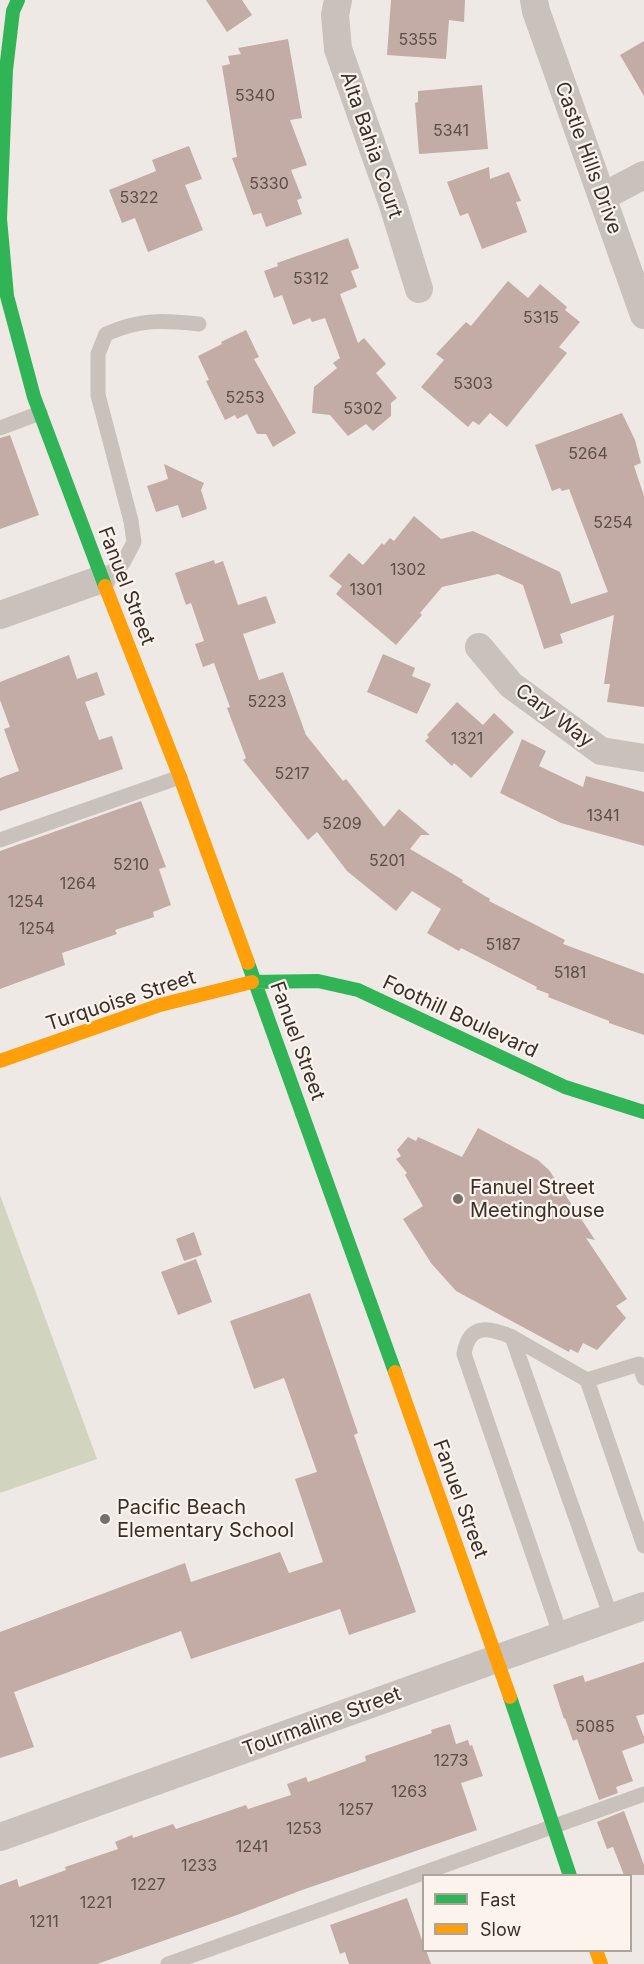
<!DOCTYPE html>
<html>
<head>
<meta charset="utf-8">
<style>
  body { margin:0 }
  #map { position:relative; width:644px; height:1964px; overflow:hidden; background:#eee9e4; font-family:Inter,sans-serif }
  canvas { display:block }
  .legend { position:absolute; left:422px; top:1874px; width:210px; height:78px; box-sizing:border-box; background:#fbf3ec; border:2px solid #ada49e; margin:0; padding:8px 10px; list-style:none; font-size:18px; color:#392e2a }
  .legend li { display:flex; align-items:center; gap:12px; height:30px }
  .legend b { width:30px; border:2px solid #ada49e }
</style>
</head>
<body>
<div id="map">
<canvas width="644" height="1964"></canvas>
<ul class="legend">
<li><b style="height:8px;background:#30b455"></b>Fast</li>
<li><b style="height:8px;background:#ff9f0a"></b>Slow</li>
</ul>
</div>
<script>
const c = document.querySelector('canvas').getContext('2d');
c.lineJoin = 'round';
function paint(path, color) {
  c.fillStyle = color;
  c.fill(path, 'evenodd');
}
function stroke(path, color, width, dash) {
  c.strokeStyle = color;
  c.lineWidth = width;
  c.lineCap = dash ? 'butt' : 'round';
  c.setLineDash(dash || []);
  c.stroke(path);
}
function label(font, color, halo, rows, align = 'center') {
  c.font = font + ' Inter,sans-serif';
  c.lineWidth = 4.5;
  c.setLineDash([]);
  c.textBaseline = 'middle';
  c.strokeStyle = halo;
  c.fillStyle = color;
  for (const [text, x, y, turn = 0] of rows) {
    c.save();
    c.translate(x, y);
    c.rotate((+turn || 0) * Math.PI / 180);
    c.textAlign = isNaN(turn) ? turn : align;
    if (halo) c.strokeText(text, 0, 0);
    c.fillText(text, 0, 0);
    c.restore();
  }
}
paint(new Path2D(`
  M0,1195l97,264 -97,34z`), '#d1d4be');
paint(new Path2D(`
  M206,0h36l10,15 -25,17z
  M391,0h74l-1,22 -15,-2 -3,39 -59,-4z
  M288,39l14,79 -12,2 17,45 -16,5 11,28 -5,2 5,14 -36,13 -5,-14 -8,2 -21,-57 5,-1 -15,-91 8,-2 -2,-8 13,-2 -3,-6z
  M644,41v55l-24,-41z
  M482,85l6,64 -69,5 -4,-51 3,-1v-11z
  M189,146l13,33 -17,6 18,45 -55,22 -13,-34 -13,5 -13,-33 47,-19 -4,-11z
  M489,167l1,12 19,-7 12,29 -5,1 11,30 -45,17 -14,-36 -8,3 -13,-34z
  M348,238l11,30 -8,3 6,16 -17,7 18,49 6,-5 22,26 -10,9 21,25 -6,5v13l-18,15 -7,-7 -18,12 -18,-21 -18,-2 2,-26 23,-19 -4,-5 7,-5 -15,-40 -13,4 -2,-4 -17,7 -11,-30 -8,3 -10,-27 14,-5 -1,-3z
  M508,281l20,17 12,-14 27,23 -2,3 15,12 -21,25 8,6 -60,74 -17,-14 -11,12 -6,-4 -5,6 -47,-40 23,-27 -8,-6 30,-32 5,4z
  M246,330l13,27 -5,2 42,74 -23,14 -7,-13h-9l-10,-20 -10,5 -2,-4 -10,5 -19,-39 3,-1 -11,-24 24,-12 -1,-2z
  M622,413l13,27 6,23 -7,3 10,30v211l-37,-5 3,-18h-6l10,-69 -54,19 3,9 -19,6 -21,-64 -25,-11 -56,13 -22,26 2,2 -26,30 -60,-51 6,-8 -13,-10 20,-23 14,12 19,-22 2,2 6,-7 4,3 20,-25 27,23 32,-8 87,41 11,32 37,-12 -39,-103 -7,2 -2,-3 -8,3 -17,-46z
  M10,435l29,80 -39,14v-91z
  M164,464l40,19 -3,7 6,19 -25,9 -4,-13 -22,7 -9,-26 21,-7z
  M214,560l1,4 8,-3 15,44 28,-9 10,27 -33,11 16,46 24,-8 23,63 37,46 3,-2 38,48 15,-18 31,26h-9l-11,14 53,31 -1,2 28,17 -1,2 76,39 -2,4 81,30v61l-35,-12v-2l-61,-24 1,-3 -13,-5 1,-2 -76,-39 -2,3 -32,-18 14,-24 -29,-18 -16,20 -49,-40 -30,-39 -9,8 -65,-80 3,-2 -19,-50 3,-1 -16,-44 -11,4 -8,-23 9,-3 -13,-38 -5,2 -11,-32z
  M383,654l32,14 -3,8 19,8 -14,30 -50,-22z
  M69,655l8,24 20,-7 8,23 -20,7 14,38 13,-4 11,33 -123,42v-33l19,-7 -15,-42 6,-2 -10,-27v-18z
  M457,702l26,23 11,-12 20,19 -43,46 -17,-15 -2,3 -27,-25 4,-4 -2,-2z
  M522,739l24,12 -7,15 44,21 3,-11 58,16v54l-83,-23 -61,-30z
  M141,801l25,66 -7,2 12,36 -18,7 1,5 -39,13 2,4 -55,19 3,12 -65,24v-138z
  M478,1128l60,32 11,10 46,70 -9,-2 41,61 -11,7 10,12 -29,32 -14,-7 -5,10 -8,-4 -1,3 -113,-61 -25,-28 -28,-44 20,-13 -18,-31 2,-2 -11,-14 5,-3 -4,-6 11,-13 8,4 2,-4 44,20z
  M194,1232l8,23 -18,6 -8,-22z
  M196,1259l16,43 -34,13 -17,-43z
  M310,1293l48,140 -4,2 62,177 -67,23 -9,-26 -149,50 -10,-28 -167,61 20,55 -34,11v-126l185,-69 6,19 89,-30 9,21 34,-11 -28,-83 22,-7 -33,-94 -30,11 -24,-68z
  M644,1662v52l-8,2 8,21v6l-22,8 11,30 -17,6 2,6 -19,7 -22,-61 -4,2 -8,-23 -1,1 -11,-34 30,-10 2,7z
  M450,1724l6,20 12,-4 2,6 2,-1 11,31 -22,7 16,47 -175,60 -65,25 -140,49h-97v-79l17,-6 2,8 47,-17 -1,-3 53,-18 -3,-7 17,-7 1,3 40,-14 3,5 70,-24 2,4 43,-14 -4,-11 19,-7 2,5 58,-21 -1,-5 67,-23 -1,-3z
  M624,1811l20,54v10h-20l-11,-28 -6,2 -10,-27z
  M407,1898l16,45v7h3l5,14h-82l-4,-12 -5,2 -10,-29z`), '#c2aca5');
stroke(new Path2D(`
  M0,428l40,-15
  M102,579l21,-16 11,-21 -3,-21 -33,-126v-41l8,-20c34,-15 56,-14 93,-10
  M0,840l180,-63
  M512,1337l75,43 57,166
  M587,1380l52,-16 5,14
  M561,1636l-97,-282c5,-31 25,-27 48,-17l99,280
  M168,1964l476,-170`), '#c8c1bc', 15);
stroke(new Path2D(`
  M338,0l-3,15 3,34 55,156 26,84
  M534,0l2,11 108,304
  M602,197l42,-22
  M0,615l102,-36
  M479,647l32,38 90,66 43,7
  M0,1837l644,-231`), '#c8c1bc', 28);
stroke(new Path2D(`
  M18,0l-5,11 -7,59 -6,149 7,77 27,101 71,189
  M248,963l147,409
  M252,982l66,-1 40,9 207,97 79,25
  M510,1697l60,179`), '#30b455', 14);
stroke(new Path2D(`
  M105,586l75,191 68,186
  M0,1061l160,-56 92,-23
  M395,1372l115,325
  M596,1950l5,14`), '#ff9f0a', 14);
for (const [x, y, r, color] of [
  [458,1199,6,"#786f6b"],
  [105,1519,6,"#786f6b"]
]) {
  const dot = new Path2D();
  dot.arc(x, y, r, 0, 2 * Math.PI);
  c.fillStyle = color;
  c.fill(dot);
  stroke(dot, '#fbf3ec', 2);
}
label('16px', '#5b4e49', null, [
  ["5355",418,40],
  ["5340",255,96],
  ["5341",451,131],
  ["5330",269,184],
  ["5322",139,198],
  ["5312",311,279],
  ["5315",541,318],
  ["5303",473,384],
  ["5253",245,398],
  ["5302",363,409],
  ["5264",588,454],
  ["5254",613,523],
  ["1302",408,570],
  ["1301",366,590],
  ["5223",267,702],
  ["1321",467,739],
  ["5217",292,774],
  ["1341",603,816],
  ["5209",342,824],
  ["5201",387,861],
  ["5210",131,865],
  ["1264",78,884],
  ["1254",26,902],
  ["1254",37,929],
  ["5187",503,945],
  ["5181",570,973],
  ["5085",595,1727],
  ["1273",451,1761],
  ["1263",409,1792],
  ["1257",356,1810],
  ["1253",304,1829],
  ["1241",252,1847],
  ["1233",199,1866],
  ["1227",148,1885],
  ["1221",96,1903],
  ["1211",44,1922]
]);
label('20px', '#392e2a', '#fbf3ec', [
  ["Alta Bahia Court",371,145,71],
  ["Castle Hills Drive",588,158,70],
  ["Fanuel Street",126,586,69],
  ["Cary Way",554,716,37],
  ["Turquoise Street",121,1001,-18],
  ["Foothill Boulevard",460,1017,25],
  ["Fanuel Street",297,1041,70],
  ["Fanuel Street",460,1499,70],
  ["Tourmaline Street",322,1722,-20]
]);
label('20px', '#392e2a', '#fbf3ec', [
  ["Fanuel Street",470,1188],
  ["Meetinghouse",470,1211],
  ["Pacific Beach",117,1508],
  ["Elementary School",117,1531]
], 'left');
</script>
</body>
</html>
